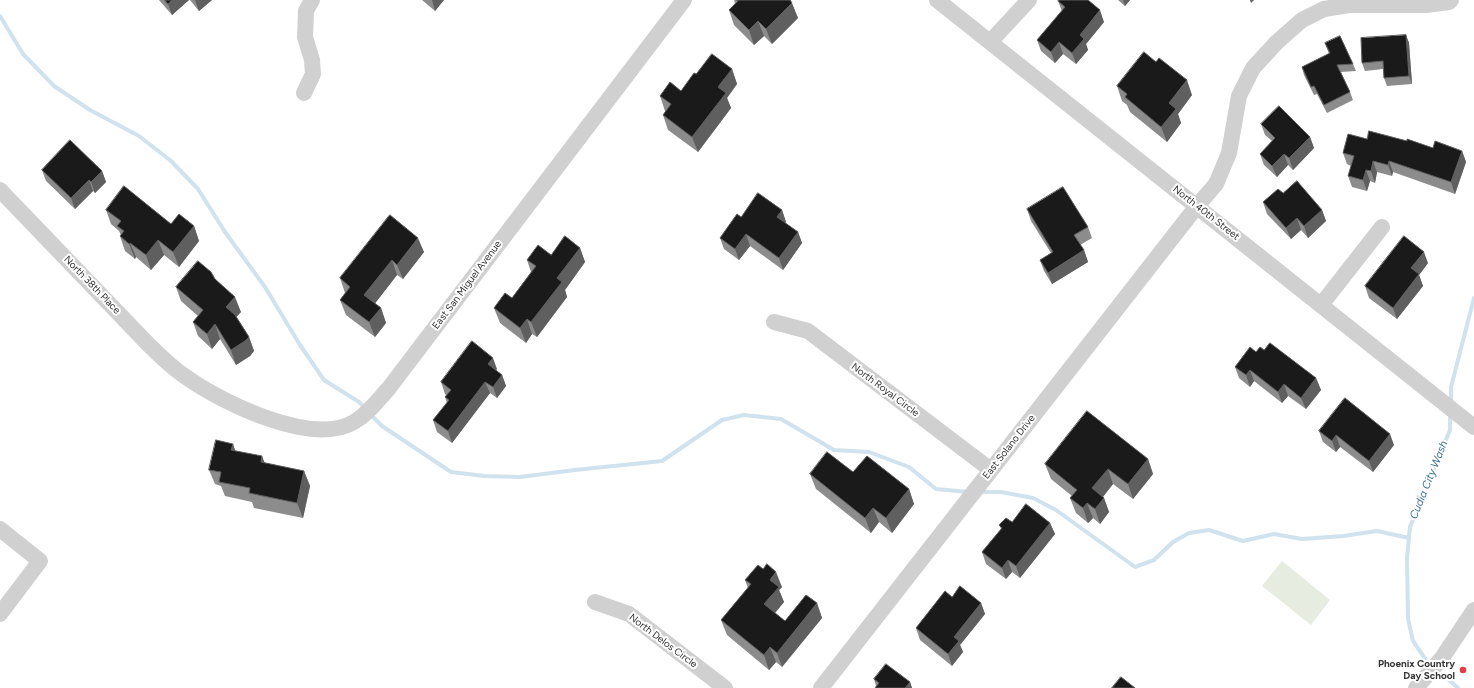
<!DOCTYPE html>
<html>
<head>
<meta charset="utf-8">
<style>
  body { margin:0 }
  canvas { display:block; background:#fff }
</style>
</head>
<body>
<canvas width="1474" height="688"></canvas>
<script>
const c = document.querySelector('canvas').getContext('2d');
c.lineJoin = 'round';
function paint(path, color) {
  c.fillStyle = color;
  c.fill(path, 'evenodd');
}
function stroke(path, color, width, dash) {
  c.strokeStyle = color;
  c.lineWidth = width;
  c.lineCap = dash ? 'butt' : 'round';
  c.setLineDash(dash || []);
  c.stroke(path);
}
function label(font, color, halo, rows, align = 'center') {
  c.font = font + ' Figtree,sans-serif';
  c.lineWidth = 4;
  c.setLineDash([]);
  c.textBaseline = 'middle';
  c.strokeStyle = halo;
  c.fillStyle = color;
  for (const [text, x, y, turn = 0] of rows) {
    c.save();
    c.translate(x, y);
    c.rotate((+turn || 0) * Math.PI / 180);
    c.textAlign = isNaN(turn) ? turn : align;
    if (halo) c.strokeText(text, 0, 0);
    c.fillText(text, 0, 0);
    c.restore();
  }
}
paint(new Path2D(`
  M1282,561l48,39 -19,25 -49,-39z`), '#e6ecdf');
stroke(new Path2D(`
  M0,16l23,38 31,32 36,24 49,26 32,25 27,28 27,43 40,55 35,58 24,35 35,22 6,6
  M1451,403v-16l23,-89
  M369,413l13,13 69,46 33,4 36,1 55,-7 87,-9 60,-41 22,-5 37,4 53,31 35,2 40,15 27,22 33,3
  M980,492h21l32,6 23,12 79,57 19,-7 19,-18 16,-9 20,-3 34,11 31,-7 28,5 41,-3 34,-5 32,7
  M1426,660l-13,-19 -5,-22 -1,-61 3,-31 40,-97v-17
  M1449,680l9,8`), '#cfe2ee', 4);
stroke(new Path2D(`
  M937,0l537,427
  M990,42l39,-42
  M304,93l9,-19 -1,-14 -7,-23 1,-26 6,-11
  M0,190l147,153c12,12 24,24 39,34 35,25 126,70 168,45 14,-8 24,-22 35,-34l295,-388
  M1321,305l61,-78
  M774,322l34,9 183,139
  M0,529l40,32 -40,53
  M595,602l34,12 96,74
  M821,688l376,-482 19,-22 13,-31 10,-57 14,-28 24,-26 25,-22 22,-11 25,-4h77l23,-3 2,-2
  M1416,688l26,-30 32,-48`), '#d0d0d0', 16);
paint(new Path2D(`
  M159,0h30l-17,15z
  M190,0h22l-13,11z
  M422,0h22l-9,11z
  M734,0h56l8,18 -26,26 -8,-8 -10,9 -20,-20 -5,-15 6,-7z
  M1118,0h12l-5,6z
  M1058,1l46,21 -18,22 2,6 -12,14 -13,-10 -8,9 -14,-12 -4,-11 25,-29z
  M1406,35l3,8 3,41 -25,2 -3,-8 -1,-9 -18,2 -3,-8z
  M1325,43l28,21 3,7 -15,1 9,20 3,8 -26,13 -10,-19 -3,1 -10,-20 -2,-8 27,-13z
  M732,69l5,15 -10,14 4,10 -33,44 -30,-22 -5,-15 3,-4h-1l-5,-15 21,-5 15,-17z
  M1117,86l75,9 -14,19 3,9 -14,19 -37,-30 -3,-7 -5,-4z
  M1261,124l49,13 4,11 -21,22 -5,-5 -11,12 -13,-12 -4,-11 12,-13 -7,-6z
  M1367,139l66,9 29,3 4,11 -11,32 -62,-22 -1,4 -15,-4 -2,11 -5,-2 -3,10 -15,-4 -4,-11 3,-10 -4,-2 -4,-11z
  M42,170l60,1 4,11 -11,11 -2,-2 -18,18 -29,-28z
  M1283,193l39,17 4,11 -18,17 -7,-8 -10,9 -24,-25 -4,-12z
  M1027,209l61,18 4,11 -12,7 4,5 4,12 -36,22 -8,-13 -4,-11 11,-7 -20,-32z
  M106,210l65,14 23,2 5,15 -20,26 -15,-12 -13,15 -15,-13 -1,2 -10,-8 -5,-15 1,-1 -2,-4 -8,-7z
  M782,210l4,12 -1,1 13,9 4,11 -19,27 -33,-24 -11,14 -15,-11 -4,-11 21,-21z
  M390,215l34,37 -21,27 -6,-4 -22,28 6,5 5,15 -11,14 -29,-22 -6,-15 5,-7 -5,-15z
  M580,248l5,14 -20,28 2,7 -30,40 -5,-3 -6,9 -26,-20 -6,-15 18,-10 19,-26 -4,-12 24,-5z
  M1428,263l-9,12 4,11 -26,33 -28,-21 -4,-12z
  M215,279l26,33 -5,4 13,21 5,14 -4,5 -14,9 -16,-26 -8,10 -14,-13 -5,-14 5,-6 -17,-15 -5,-14z
  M1264,350l52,28 5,12 -15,19 -18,-13 -6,7 -28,-22 -4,6 -11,-9 -4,-11 21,-15z
  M497,369l-1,1 6,5 4,11 -9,12 -7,-5 -38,50 -15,-11 -4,-12 14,-17 -2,-6 1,-2 -1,-1 -4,-12z
  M1319,431l75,14 -21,27 -33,-25 -4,5 -13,-10z
  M233,444l2,7 30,12 39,8 6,15 -7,32 -49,-10 -2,-6 -27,-6 -4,-10 -6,-2 -6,-14z
  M1148,459l5,15 -20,25 -20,-15 -10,13 1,1 5,14 -9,12 -7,-6 -5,5 -12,-10 -6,-15 2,-2 -21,-17 -6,-15z
  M853,472l56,17 5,15 -22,29 -13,-11 -8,11 -55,-44 -6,-15z
  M1012,522l38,1 5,11 -35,44 -8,-6 -6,7 -20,-15 -4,-12 19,-23 -2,-4z
  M745,580l37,7 -3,3 5,12 -9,11 10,8 32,-18 5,15 -40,49 -6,-5 -7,8 -42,-35 -6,-15 27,-32z
  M952,597l29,6 4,11 -25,31 3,7 -11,14 -32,-26 -4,-12z
  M874,679l36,3 2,6h-37l1,-2z`), '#8c8c8c');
paint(new Path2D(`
  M172,0h17l-17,15 -4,-11z
  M195,0h17l-13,11z
  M432,0h12l-9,11z
  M1123,0h7l-5,6z
  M1250,0h4l-3,3z
  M792,3l6,15 -26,26 -6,-15z
  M1100,10l4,12 -18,22 2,6 -12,14 -4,-11 8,-18z
  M758,21l6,15 -10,9 -5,-15z
  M1406,35l3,8 3,41 -3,-8z
  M1059,42l4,12 -8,9 -4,-11z
  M732,69l5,15 -10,14 4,10 -33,44 -6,-15 26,-50z
  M1187,80l5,15 -14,19 3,9 -14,19 -6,-15 8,-24z
  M1310,137l4,11 -21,22 -4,-12z
  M1462,151l4,11 -11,32 -4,-12z
  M1284,154l4,11 -11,12 -5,-11z
  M1373,161l4,11 -2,11 -4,-12z
  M1389,161l4,11 -1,4 -4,-11z
  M1366,170l4,11 -3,10 -4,-11z
  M102,171l4,11 -11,11 -4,-11z
  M89,180l4,11 -18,18 -4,-11z
  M782,210l4,12 -5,6 -4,-11z
  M1322,210l4,11 -18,17 -4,-12z
  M1297,218l4,12 -10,9 -5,-11z
  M194,226l5,15 -20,26 -6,-15z
  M798,232l4,11 -19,27 -4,-12z
  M746,234l4,12 -11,14 -4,-11z
  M418,238l6,14 -21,27 -6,-14z
  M158,240l6,15 -13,15 -5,-15z
  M130,243l6,14 -1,2 -6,-15z
  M580,248l5,14 -20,28 2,7 -30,40 -6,-15 26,-44z
  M1084,250l4,12 -36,22 -4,-11z
  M1424,252l4,11 -9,12 4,11 -26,33 -4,-11 18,-40z
  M392,260l5,15 -27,35 -6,-15z
  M235,297l6,15 -9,10 -6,-15z
  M381,308l5,15 -11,14 -6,-15z
  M527,319l5,15 -6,9 -6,-15z
  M215,324l5,15 -8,10 -5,-15z
  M249,337l5,14 -4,5 -14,9 -5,-15z
  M493,358l4,11 -5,6 -4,-11z
  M1250,370l4,11 -4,6 -4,-12z
  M502,375l4,11 -9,12 -4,-11z
  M1316,378l5,12 -15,19 -5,-11z
  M485,382l5,11 -38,50 -4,-12z
  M1284,384l4,12 -6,7 -4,-11z
  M1390,434l4,11 -21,27 -4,-11z
  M1336,435l4,12 -4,5 -4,-11z
  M233,444l5,15 -7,-9z
  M262,456l6,15 -7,-9z
  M1148,459l5,15 -20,25 -5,-15z
  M1108,469l5,15 -15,19 -6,-15z
  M304,471l6,15 -7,32 -6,-15z
  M909,489l5,15 -22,29 -6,-15z
  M1104,498l5,14 -9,12 -5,-15z
  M1087,503l6,15 -5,5 -5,-15z
  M873,508l6,14 -8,11 -6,-15z
  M1050,523l5,11 -35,44 -4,-12z
  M1008,560l4,12 -6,7 -4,-11z
  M776,572l6,15 -3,3 5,12 -14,17 -6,-15 6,-24z
  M817,603l5,15 -40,49 -5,-14z
  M981,603l4,11 -25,31 3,7 -11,14 -4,-12 6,-17z
  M770,647l6,15 -7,8 -5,-15z
  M910,682l2,6h-7z`), '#5f5f5f');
const building = new Path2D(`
  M165,0h7l-4,4z
  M737,0h53l2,3 -26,26 -8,-8 -9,9 -20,-20 9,-9z
  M1059,0h29l12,10 -20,25 4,4 -12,14 -13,-11 -8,10 -14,-12 28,-33 -7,-6z
  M1406,35l3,41 -25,2 -1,-17 -21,2 -1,-25z
  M1340,36l13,28 -16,1 13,27 -26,13 -10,-19 -3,1 -9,-20 28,-14 -5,-10z
  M1144,52l12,10 3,-4 28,22 -18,23 7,6 -15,18 -36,-30 2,-3 -10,-8z
  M712,54l20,15 -14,18 8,6 -34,44 -29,-22 8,-11 -11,-8 10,-14 11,9 13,-18 2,1z
  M1279,106l31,31 -21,21 -5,-4 -12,12 -12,-12 15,-16 -14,-14z
  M1369,131l38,10v-2l26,9 2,-7 27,10 -11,31 -62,-21 -1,4 -15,-4 -2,10 -5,-1 -3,10 -15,-4 6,-20 -11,-3 5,-19 19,5z
  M70,140l32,31 -11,11 -2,-2 -18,18 -29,-28z
  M1297,181l25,29 -18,16 -7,-8 -11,10 -23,-26 15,-13 5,4z
  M124,186l47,38 8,-10 15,12 -21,26 -15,-12 -12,15 -16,-12 -1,1 -9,-8 4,-5 -7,-5 4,-5 -15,-11z
  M1063,187l25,40 -14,8 10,15 -36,23 -8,-13 13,-8 -26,-43z
  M758,193l24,17 -5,7 21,15 -19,26 -33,-24 -11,15 -15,-11 17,-24 4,3z
  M390,215l28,23 -21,27 -5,-5 -28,35 17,13 -12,14 -29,-22 10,-13 -10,-9z
  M565,236l15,12 -23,30 5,4 -31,40 -4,-3 -7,9 -26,-20 11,-15 7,5 24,-32 -9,-6 11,-15 13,10z
  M1404,236l20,16 -13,16 8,6 -26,34 -28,-22z
  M198,261l13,11 4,7 20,18 -9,10 9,8 14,22 -4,4 -14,9 -16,-26 -8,10 -14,-12 10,-12 -27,-23z
  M472,341l21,17 -5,6 14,11 -9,12 -8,-5 -37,49 -15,-11 16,-20 -4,-3 6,-7 -10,-8z
  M1270,343l46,35 -15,20 -17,-14 -6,8 -28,-22 -4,5 -11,-8 15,-20 6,5 4,-5 4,3z
  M1345,398l45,36 -21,27 -33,-26 -4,6 -13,-10z
  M1087,411l61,48 -20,25 -20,-15 -16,19 12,10 -9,11 -8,-6 -4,5 -13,-10 7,-8 -32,-26z
  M216,440l17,4 -2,6 31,6 -1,6 43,9 -7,32 -48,-10 1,-5 -31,-6 2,-10 -12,-2z
  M827,452l26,20 14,-16 42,33 -23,29 -13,-10 -8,10 -55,-44z
  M1026,504l24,19 -34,43 -8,-6 -6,8 -20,-16 20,-24 -3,-3 7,-7 6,4z
  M767,564l9,8 -6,8 9,7 -15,17 21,17 21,-26 11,8 -40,50 -7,-6 -6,8 -43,-35 30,-36 -6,-4 13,-15 5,4z
  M960,586l21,17 -27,34 5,4 -11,13 -32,-26 29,-37 7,6z
  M886,664l24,18 -5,6h-30l4,-5 -5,-4z
  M1121,677l14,11h-23z`);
paint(building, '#1a1a1a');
stroke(building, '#5f5f5f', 1);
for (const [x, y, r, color] of [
  [1463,670,4,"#e63946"]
]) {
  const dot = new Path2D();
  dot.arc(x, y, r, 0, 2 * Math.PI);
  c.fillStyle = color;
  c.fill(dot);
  stroke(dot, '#fff', 1.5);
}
label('10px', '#333', '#fff', [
  ["North 40th Street",1206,213,38],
  ["North 38th Place",92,285,46],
  ["East San Miguel Avenue",467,285,-53],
  ["North Royal Circle",885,390,37],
  ["East Solano Drive",1009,447,-52],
  ["North Delos Circle",663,641,37]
]);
label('bold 10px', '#333', '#fff', [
  ["Phoenix Country",1455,664],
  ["Day School",1455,676]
], 'right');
label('italic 11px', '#3f7597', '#fff', [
  ["Cudia City Wash",1429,480,-68]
]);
</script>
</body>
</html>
